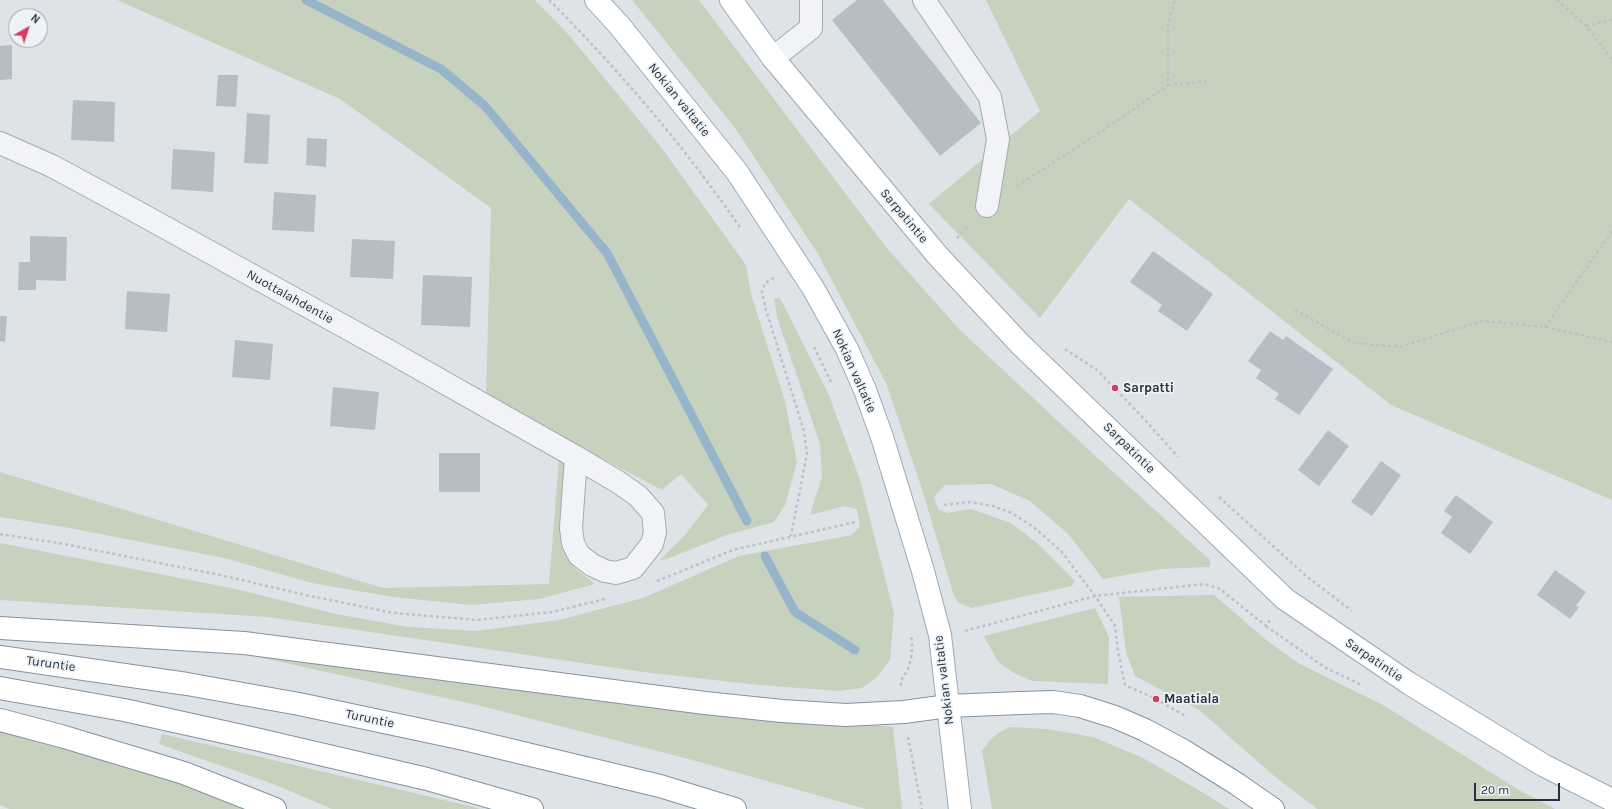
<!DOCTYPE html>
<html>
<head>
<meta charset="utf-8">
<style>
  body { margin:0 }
  #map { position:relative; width:1612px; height:809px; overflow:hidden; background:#dee3e8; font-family:Karla,sans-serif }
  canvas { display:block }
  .north { position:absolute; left:8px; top:8px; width:40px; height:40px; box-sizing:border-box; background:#edf2f6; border:1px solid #9da5ad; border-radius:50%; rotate:39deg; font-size:11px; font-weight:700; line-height:16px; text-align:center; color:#263240 }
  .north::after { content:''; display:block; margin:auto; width:14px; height:18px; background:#d43c63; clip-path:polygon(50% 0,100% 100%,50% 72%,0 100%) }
  .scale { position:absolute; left:1474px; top:783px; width:86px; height:18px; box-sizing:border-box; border:2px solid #263240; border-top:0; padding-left:5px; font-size:12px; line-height:14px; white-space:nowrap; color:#263240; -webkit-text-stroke:3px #edf2f6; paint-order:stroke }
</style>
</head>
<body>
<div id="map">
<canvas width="1612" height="809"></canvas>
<div class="north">N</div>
<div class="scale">20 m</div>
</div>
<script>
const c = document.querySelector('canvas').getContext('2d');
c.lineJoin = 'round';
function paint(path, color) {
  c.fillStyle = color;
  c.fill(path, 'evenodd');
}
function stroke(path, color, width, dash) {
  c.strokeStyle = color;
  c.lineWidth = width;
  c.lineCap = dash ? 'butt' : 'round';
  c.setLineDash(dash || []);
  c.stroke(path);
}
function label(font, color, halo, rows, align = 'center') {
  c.font = font + ' Karla,sans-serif';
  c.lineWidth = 3.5;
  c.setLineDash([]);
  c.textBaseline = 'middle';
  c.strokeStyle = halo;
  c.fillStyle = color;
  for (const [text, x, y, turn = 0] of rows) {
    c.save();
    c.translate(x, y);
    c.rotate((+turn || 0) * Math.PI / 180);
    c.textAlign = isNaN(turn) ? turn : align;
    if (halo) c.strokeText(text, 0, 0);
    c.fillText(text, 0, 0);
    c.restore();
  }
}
paint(new Path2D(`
  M117,0h418l34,35 92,112 85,118 5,29 34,107 12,61 -12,43 -11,17 -47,13 -60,24 -7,1 25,-25 23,-30 -27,-31 -19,16 -176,-92 5,-190 -151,-109z
  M632,0h67l187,247 73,82 131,122 120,109v7l-49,2 -58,10 -34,-44 -39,-34 -39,-17 -46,1 -11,12 4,12 9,4 24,-4 40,14 26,20 38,38 -3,5 -100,22 -13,-5 -5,-7 -33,-110 -35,-103 -68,-129 -83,-126z
  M986,0h626v500l-221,-95 -262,-206 -89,119 -111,-114 111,-93z
  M780,298l49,97 31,85 34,133 -4,47 -13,17 -15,11 -23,3 -80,-6 -116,-13 -375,-55 -268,-17v-57l236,46 100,25 72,13 68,4 83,-11 84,-22 96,-42 113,-21 8,-9 -3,-17 -12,-3 -35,9 12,-39 -2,-32 -43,-127 -3,-18z
  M559,460l6,5 -3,77 13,26 20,16 -56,15 -68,6 -78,-8 -81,-14 -88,-25 -160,-31 -64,-10v-45l383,116 166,-4z
  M1214,595l51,44 33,24 85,42 136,85 36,19h-238l-44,-34 -74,-65 -64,-34 -9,-24 -7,-55z
  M1095,608l14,29 -1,47 -76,-3 -18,-8 -16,-11 -14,-26z
  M244,654l526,65 123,8 9,82h-36l-181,-51 -208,-53z
  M1011,727l36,2 46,8 50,21 59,34 27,17h-237l-10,-58c9,-13 14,-18 29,-24z
  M0,731l53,11 127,40 71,27h-242l-9,-4z
  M162,734l312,73 6,2h-148l-56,-24 -117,-41z`), '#c6d2be');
stroke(new Path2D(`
  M306,0l135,69 44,37 122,147 140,268
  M765,556l30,56 60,38`), '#97b5ca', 9);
paint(new Path2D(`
  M857,0h26l98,123 -41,33 -108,-136z
  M12,45v34l-12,1v-34z
  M218,75h20l-2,32 -20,-1z
  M73,100l42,2 -1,40 -43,-2z
  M247,113l23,2 -2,49 -24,-1z
  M307,138l20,1 -1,28 -20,-2z
  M173,149l42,3 -2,40 -42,-3z
  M274,192l42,3 -2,37 -42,-2z
  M30,236l37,1 -1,44 -30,-1v10h-18l1,-28h11z
  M352,239l43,2 -2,38 -43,-2z
  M1153,251l60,43 -26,37 -29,-20 4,-6 -32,-23z
  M423,275l49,2 -2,50 -49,-2z
  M127,291l43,3 -3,38 -42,-3z
  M0,316h7l-2,26 -5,-1z
  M1270,331l13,9 3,-4 47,33 -34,46 -24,-16 4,-5 -23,-16 5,-8 -13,-9z
  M235,340l38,4 -3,36 -38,-3z
  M333,387l46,5 -4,38 -45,-4z
  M1328,430l21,16 -30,40 -21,-16z
  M439,453h41v39h-41z
  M1381,461l20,14 -29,41 -21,-14z
  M1456,495l37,27 -23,32 -29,-21 11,-16 -8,-6z
  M1555,570l31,22 -10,14 3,1 -9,12 -33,-24z`), '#b5bdc5');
const minor = new Path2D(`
  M924,0l66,97 8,42 -11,67
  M773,58l38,-30v-28
  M0,143l52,23 87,47 246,136 191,108 42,25 20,14 15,17 2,19 -3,12 -19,24 -17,5 -11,-2 -13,-6 -13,-10 -6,-12 -2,-15 5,-71`);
const major = new Path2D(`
  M596,0l23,25 118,147 76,116 34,61 18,41 17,47 41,134 17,64 20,174
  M731,0l42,58 165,198 82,88 265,255 125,85 133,81 69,35`);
const highway = new Path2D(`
  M0,628l244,15 461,60 77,8 64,4 58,-3 44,-6 72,-3 33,-1 27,4 35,11 30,13 39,21 53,33 36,25
  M0,657l187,27 112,20 165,35 196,47 75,23
  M0,688l124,22 127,28 176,41 105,30
  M0,720l61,16 123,37 91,36`);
stroke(minor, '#a3aab2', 24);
stroke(major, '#9da9b4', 24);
stroke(highway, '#85929f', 24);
stroke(new Path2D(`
  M549,0c70,70 136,147 192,229
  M1557,0l29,26 26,33
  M1586,26l26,-6
  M1168,85l41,-4
  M1017,186l88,-57 63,-44v-62l7,-23
  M957,238l13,-14
  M774,278l-9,5 -3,9 4,18 38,121 3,23 -16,82
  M1295,310l59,33 46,4 82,-26 63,6 67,15
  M1545,327l67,-96
  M814,347l18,37
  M1065,349l32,21 49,51 32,36
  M1219,497l86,78 47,36
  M944,505l26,-3 23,4 19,7 24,16 25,22 34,45 20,30 3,25 7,34 31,14 31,18
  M0,534l64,10 156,31 90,21 84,17 83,7 75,-8 53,-13
  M657,581l76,-31 122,-28
  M1266,626l60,42 36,17
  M965,631l130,-35 109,-12 16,5 46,37 4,-6
  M901,686c-1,-7 4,-11 7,-17 4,-10 5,-24 3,-35
  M908,737l14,72`), '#bcc1c7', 2.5, [3, 3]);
stroke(minor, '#f1f3f6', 22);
stroke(major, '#fff', 22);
stroke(highway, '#fff', 22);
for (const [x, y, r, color] of [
  [1115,388,4,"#d43c63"],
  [1156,699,4,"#d43c63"]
]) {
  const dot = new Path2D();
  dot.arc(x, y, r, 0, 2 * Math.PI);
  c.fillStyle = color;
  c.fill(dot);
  stroke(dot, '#edf2f6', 1.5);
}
label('13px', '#263240', '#edf2f6', [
  ["Nokian valtatie",679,100,51],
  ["Sarpatintie",904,216,50],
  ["Nuottalahdentie",290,297,29],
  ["Nokian valtatie",854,371,66],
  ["Sarpatintie",1129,448,44],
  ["Sarpatintie",1374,660,34],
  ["Turuntie",51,664,8],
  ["Nokian valtatie",944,680,-97],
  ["Turuntie",370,719,12]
]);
label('bold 13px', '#263240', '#edf2f6', [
  ["Sarpatti",1123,388],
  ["Maatiala",1164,699]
], 'left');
</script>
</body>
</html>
